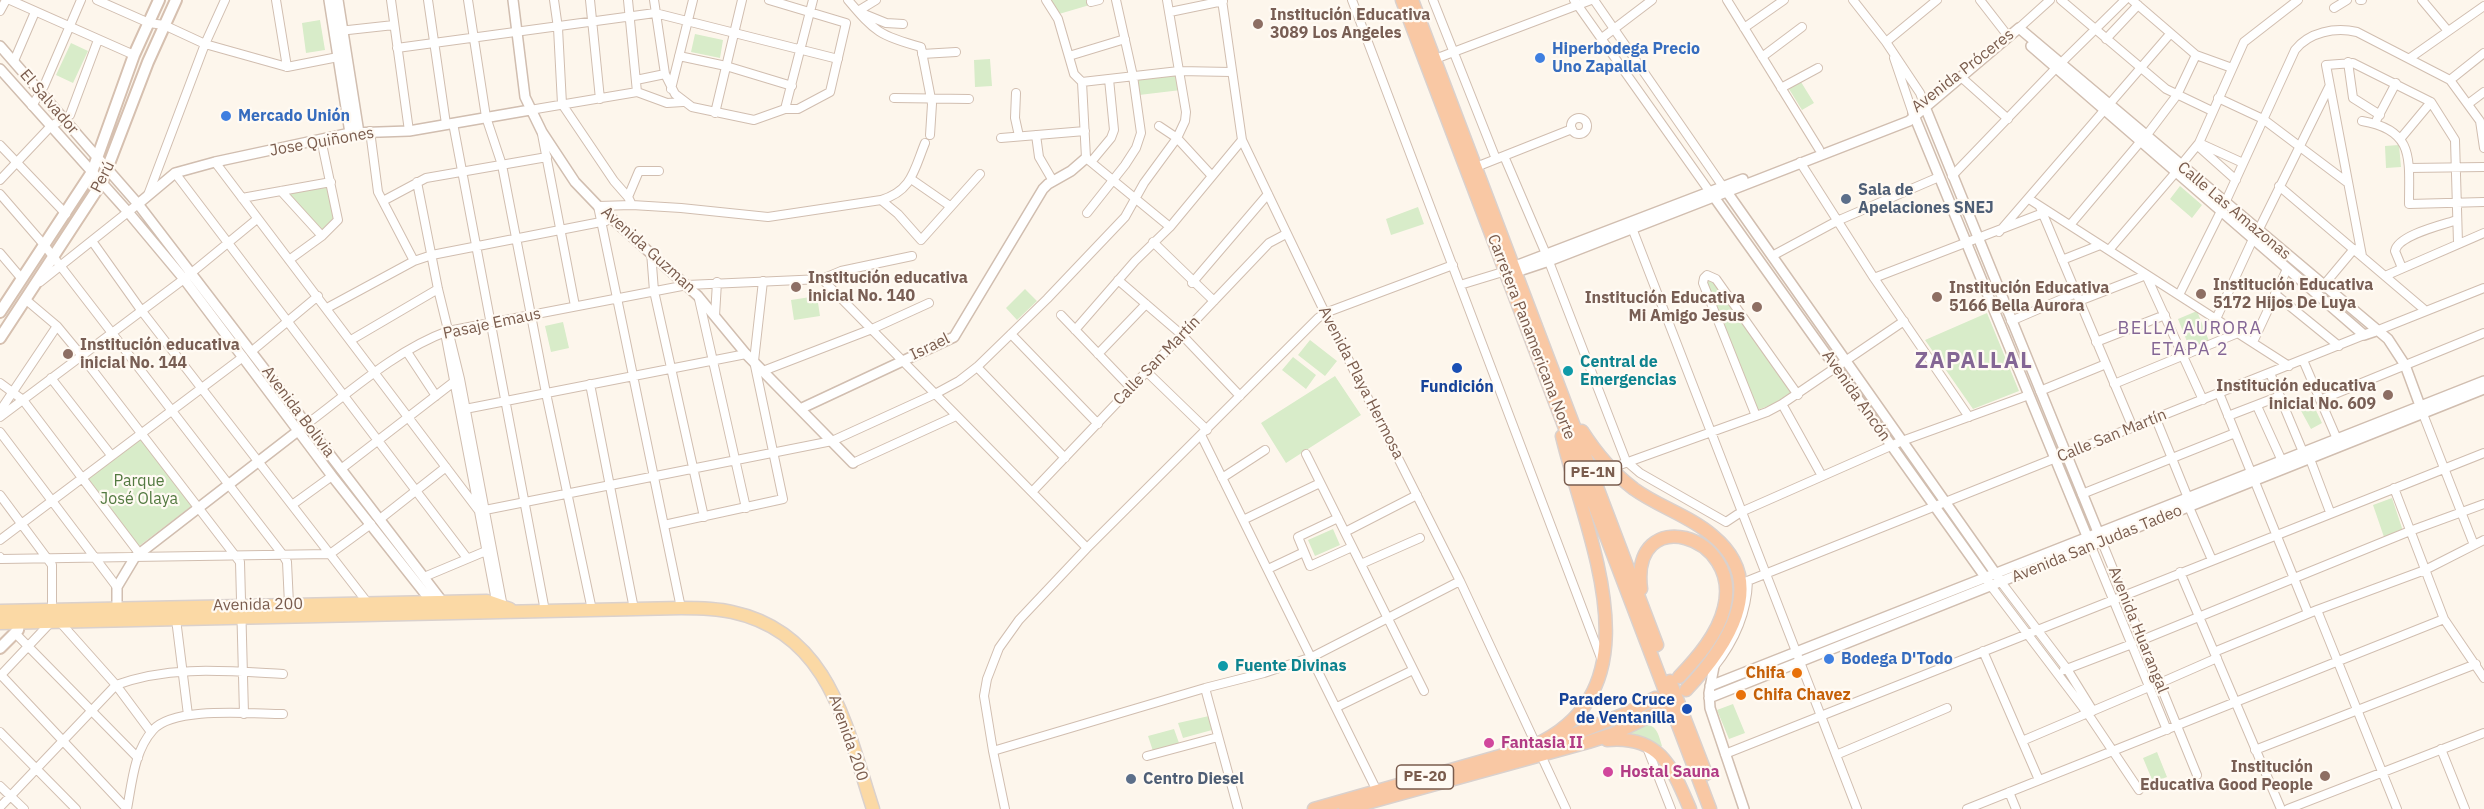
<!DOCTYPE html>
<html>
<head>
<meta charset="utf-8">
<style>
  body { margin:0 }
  canvas { display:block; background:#fdf6ec }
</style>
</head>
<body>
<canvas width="2484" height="809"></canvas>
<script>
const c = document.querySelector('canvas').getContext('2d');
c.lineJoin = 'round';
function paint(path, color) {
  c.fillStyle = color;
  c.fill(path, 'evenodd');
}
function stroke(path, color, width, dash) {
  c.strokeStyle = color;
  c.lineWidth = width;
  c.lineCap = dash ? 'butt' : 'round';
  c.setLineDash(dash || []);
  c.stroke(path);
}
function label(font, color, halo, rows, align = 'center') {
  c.font = font + ' "IBM Plex Sans",sans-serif';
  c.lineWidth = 4.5;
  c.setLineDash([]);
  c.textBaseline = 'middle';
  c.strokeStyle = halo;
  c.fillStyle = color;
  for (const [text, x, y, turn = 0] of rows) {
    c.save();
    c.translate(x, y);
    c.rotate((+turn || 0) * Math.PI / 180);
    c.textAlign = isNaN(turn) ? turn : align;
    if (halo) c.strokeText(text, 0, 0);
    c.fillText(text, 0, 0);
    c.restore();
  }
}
paint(new Path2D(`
  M1049,0h42l2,4 -34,10z
  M320,20l5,30 -19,3 -4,-30z
  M695,34l28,6 -3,18 -29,-6z
  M71,43l17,8 -15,32 -17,-8z
  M990,59l2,27 -17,1 -1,-27z
  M1175,74l4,2 2,14 -42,5 -2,-17z
  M1801,82l13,21 -12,7 -13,-21z
  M2399,145l2,22 -15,1 -1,-22z
  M328,185l7,34 -13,13 -37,-39z
  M2180,186l22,19 -10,13 -22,-19z
  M1418,207l6,17 -33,11 -5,-16z
  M1711,278l82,115 -19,11 -17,6 -50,-125 -1,-5z
  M1025,289l12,12 -20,19 -11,-12z
  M817,296l3,20 -26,4 -3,-20z
  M2197,311l12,30 -19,8 -12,-30z
  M1987,313l32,78 -46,18 -48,-69z
  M563,322l6,26 -18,4 -6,-26z
  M1310,340l27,21 -12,15 -27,-21z
  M1293,357l23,18 -10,14 -24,-19z
  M1335,376l26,39 -75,48 -25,-40z
  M2311,400l11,23 -11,6 -12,-22z
  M139,436l54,69 -54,41 -53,-68z
  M2392,498l11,33 -19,6 -11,-32z
  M1333,529l7,16 -25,11 -7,-16z
  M1733,704l12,29 -16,6 -12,-29z
  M1209,716l3,14 -29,8 -5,-15z
  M1648,725c10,2 11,12 14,21l-2,1 -13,-6 -23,-6z
  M1174,729l5,14 -26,8 -5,-15z
  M2157,752l10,25 -14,5 -10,-24z`), '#d8ecc9');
const minor = new Path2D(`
  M10,0l124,55
  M97,0l52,23 15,2 41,19 82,23 51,-10
  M276,0l11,67
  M391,0l18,131
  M428,0l18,124
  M468,0l18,117 16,48 44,228 46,217
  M554,0l4,28 4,76 52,77 14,16 4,8
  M590,0l10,99
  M628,0l9,92
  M654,0l11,74 10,20 17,13 62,13 31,-11h13l32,-17 16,-69 -77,-23
  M848,0c27,32 32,36 73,47l11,57 -2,31
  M1046,0l12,19 16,55 8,8 4,76 84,69
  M1222,0l20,140 83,173 135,268 106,228
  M1352,0l249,658
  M1433,0l63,159
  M1574,0l138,195
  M1594,0l132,191
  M1727,0l92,149
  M1853,0l33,42 34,51 3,8
  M1980,0l28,36
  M2061,0l105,89 46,22
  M2132,0l64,55 36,13
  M2360,0h2
  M2422,0l26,31
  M1091,2l8,-2
  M2334,8l13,-8
  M0,11l6,-11
  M858,11l18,-11
  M859,12l27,11 17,1
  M1170,12l53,-11
  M1744,28l40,-28
  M2019,28l31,-28
  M339,31l55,-6
  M1602,38l50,-38
  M2106,39l32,-34
  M1886,42l51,-42
  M397,48l258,-35 183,46
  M922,54l34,-2
  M679,56l47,10 66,20
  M1069,56l56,-17
  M1762,57l40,-30
  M1894,58l18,53
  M2410,58l74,-52
  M1435,59l156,-59
  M14,61l21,-49
  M2348,62l5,36 27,17
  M2061,63l64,-63
  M1961,77l47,42
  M636,80l29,-6
  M2450,80l34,-27
  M1082,82l97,-11 52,1
  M1781,88l37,-20
  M671,89l22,-89
  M1016,93l-1,25 4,18
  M894,98l75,1
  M2218,98l45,21 85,64
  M2468,104l16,-12
  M32,106l12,-20 37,-86
  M785,109l28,-109
  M530,110l107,-18 30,11 16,-1
  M715,113l27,-113
  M1571 126a8 8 0 1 1 16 0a8 8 0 1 1-16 0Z
  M2377,119l19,-36
  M2362,121c53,9 47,38 47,83l75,-2
  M453,123l92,488
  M1159,126l18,12 35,38
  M370,131l8,61 36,69
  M542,134l33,172
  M1036,135l3,22 14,24
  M2146,136l31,-41 19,-40
  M1001,138l84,-7
  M2401,138l30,-36
  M2199,143l44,20
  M0,145l66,69
  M2198,146l38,34
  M1504,156l42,98 80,207 14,12 86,49 15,-10 161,-71 127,-46
  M215,162l264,349 6,-1 347,-69 103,-47 24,-13 18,-14 70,-68 78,-82 19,-34 33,-45 8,-17 1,-9 -19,-112
  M1091,162l20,-24 3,-8 -5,-51
  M1800,162l74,116 95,139
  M2181,165l18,-22 45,-101 54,-42
  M1476,167l96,-38
  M2409,168l75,-1
  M175,173l292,385
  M1952,176l104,-108
  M911,179l39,27
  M0,180l51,-54 19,-11 28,-75
  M417,182l21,107 22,90 43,228
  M2279,186l147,125
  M281,191l41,45
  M0,194l45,52 238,309 4,7 2,42
  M148,195l57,-151 20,-44
  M628,197l11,-26h20
  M242,198l89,-16
  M2029,199l260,167
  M881,200c31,-9 33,-30 44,-57
  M383,201l43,-23 121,-21
  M2040,207l93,221
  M1087,213l38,-48 11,-17 5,-15 -8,-57 -17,-76
  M2070,225l71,-84
  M1632,228l225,581
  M2258,231l71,-144
  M1999,232l171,-198
  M92,241l49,69 226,292
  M1153,242l61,59
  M2109,250l67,-78
  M651,252l3,39 50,226
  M0,253l22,26
  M1772,256l65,-35 102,-44
  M2362,256l-36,-191 27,-2 78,39 24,38 3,103
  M289,260l33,-24 16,-16 -17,-81
  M2062,260l38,-15
  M2402,268l-7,-17c3,-16 47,-26 62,-31
  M2385,276l99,-43
  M1874,278l169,-65
  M822,279l265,269
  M1118,280l64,55 58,61
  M40,282l98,-78
  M1192,283l76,-89
  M1460,285l46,-14
  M2323,286l31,-37
  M2275,294l64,52
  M2179,295l46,-92 70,-153c14,-18 40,-23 62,-18l93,48 30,41 4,27
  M25,299l32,27 24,29 159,207 4,152
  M699,299l47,209
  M2079,301l67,-26 57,125
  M327,308l87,-47 18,-6 174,-34
  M1061,315l70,73
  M715,316l2,-34
  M2216,319l37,-80
  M2011,321l65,-28
  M1075,330l60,-69 35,-34 72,-87
  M2376,331l108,-43
  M448,332l-2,6 51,268
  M1011,334l87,90
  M351,340l87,-51
  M2096,342l69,-27
  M2253,342l34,-73
  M252,351l66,-55
  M407,352l29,44
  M1098,354l48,-50
  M2303,360l34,79
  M977,367l88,91
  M763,371l109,-42 57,-26
  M1147,372l60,58
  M2270,373l33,79
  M51,378l60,77
  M0,383l23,17 116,153
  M590,384l44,225
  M2114,384l124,-51
  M2040,391l66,-27
  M2219,393l89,220
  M2320,400l164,-67
  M1782,404l40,72
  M2257,406l25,55
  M460,410l286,-56
  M0,411l57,-85
  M2423,414l51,131
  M1756,416l-53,-133 1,-5 3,-3 9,4 82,116
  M2228,416l52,-20
  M0,417l184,-138 73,-60
  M2156,419l32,79
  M307,424c44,-33 89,-74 141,-93l239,-46 135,-6 19,-8 71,-15
  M0,432l117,155
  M1201,435l176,356
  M1306,454l118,237
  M2310,459l20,53
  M853,463l103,-47
  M1607,464l10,2 150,-54 15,-8 122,-83
  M341,469l114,-88
  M1222,478l43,-28
  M2394,488l50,131 40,59
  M1032,492l237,-249 17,-9
  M2082,494l153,-61
  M0,495l52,70v45
  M292,505l40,-29
  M2189,507l23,53
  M1338,518l-40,19 12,29 42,-19
  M380,519l66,-52
  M1243,520l77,-37
  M664,525l119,-26 -29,-138 9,-80
  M1345,532l72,-37
  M0,540l243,-183
  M2102,542l95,233
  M2091,546l76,184
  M0,557l1,2 329,-5 41,-30
  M1361,564l59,-26
  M1268,569l36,-17
  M2180,572l101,237
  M424,577l62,-26
  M2001,582l66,87 26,42
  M1740,584l624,-249
  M1991,586l97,128 51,76
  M681,608l-83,-402 34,-1 49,3 87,9 113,-17 17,14 23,26 59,-66
  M2317,610l80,199
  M176,619l12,96
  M59,621l57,64 35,47
  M15,633l123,125
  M2142,640l268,-109 74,-27
  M1983,651l56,129
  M2214,652l103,-42 108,-40 59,-30
  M1714,667c20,-25 33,-53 34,-86
  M2064,670l68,-26
  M1,675l126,134
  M0,676l52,-55
  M2160,683l57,-25
  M1205,688l33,121
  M1337,707l76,-37
  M0,732l76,77
  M2022,741l127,-54
  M1646,745l25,64
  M2441,749l24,60
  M2255,750l221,-86
  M993,751l212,-63 59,-15 48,-16 148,-76
  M1725,754l759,-301
  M1836,755l111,-47
  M1147,756l71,-19
  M0,786l24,23
  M2009,792l7,17
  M0,807l116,-122c54,-20 111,-14 167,-11
  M127,809c5,-26 7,-58 26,-79 21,-24 99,-16 130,-16
  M1005,809l-12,-58 -9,-55 3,-17 12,-31 20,-28 68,-72 231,-230 7,-5 128,-48
  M1967,809l477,-190
  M2288,809l196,-76`);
const tertiary = new Path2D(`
  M329,0l21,133
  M338,0l21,133
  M513,0l12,97 17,35 33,50 23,24 100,90 48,58 107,109
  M2019,28l369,311 17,26 17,46
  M0,46l138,158 307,401
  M2031,46l333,289 12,-4
  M0,69l128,143 56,67 148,197 102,129
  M1923,102l177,435
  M1913,113l176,428
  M1727,192l271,385
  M1714,197l274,384
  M138,204l37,-31 40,-11 135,-29 59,-2 121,-21
  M1510,268l233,-89
  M1511,272h5l33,-11 360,-140 110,-93
  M800,409l154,-72 89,-148 5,-5 23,-13 15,-13
  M117,614v-27l18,-30 168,-130
  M1716,656l-7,37 1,15 34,101
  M1710,686l774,-305
  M1709,698l775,-309`);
const secondary = new Path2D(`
  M0,312l92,-140 42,-117 25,-55
  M0,338l102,-156 46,-120 28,-62
  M0,648l18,-18 1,-7`);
const primary = new Path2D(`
  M0,611l487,-10 23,8
  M0,623l681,-15c17,0 34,0 51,4 98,21 114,115 141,197`);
const trunk = new Path2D(`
  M1402,0l308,809
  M1412,0l245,645
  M1582,431c14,22 31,42 52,58 25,18 56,27 79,47 58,48 12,113 -27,154
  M1641,589c-11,-87 102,-55 83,19 -6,26 -27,50 -45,69
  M1670,681l36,93
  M1607,740c53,-5 65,27 83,69
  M1535,745c126,-58 50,-211 27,-309
  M1314,809l253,-72 60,-24 28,-15
  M1345,809l243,-67 25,-8 47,-23`);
stroke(minor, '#d1beb0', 10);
stroke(tertiary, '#d1beb0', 12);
stroke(secondary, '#d6c0b0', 14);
stroke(primary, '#dad1cd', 15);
stroke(trunk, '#dad1cd', 15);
stroke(minor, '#fff', 8);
stroke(tertiary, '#fff', 9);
stroke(secondary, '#fff', 10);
stroke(primary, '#fbd9a5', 12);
stroke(trunk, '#f9c8a4', 12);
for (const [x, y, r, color] of [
  [1258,24,6,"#8d6e63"],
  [1540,58,6,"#3f7fe0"],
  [226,116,6,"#3f7fe0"],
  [1846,199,6,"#5c6f8a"],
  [796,287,6,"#8d6e63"],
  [2201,294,6,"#8d6e63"],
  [1937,297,6,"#8d6e63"],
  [1757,307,6,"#8d6e63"],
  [68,354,6,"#8d6e63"],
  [1457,368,6,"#1a4fb4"],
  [1568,371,6,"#0f9aa8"],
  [2388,395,6,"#8d6e63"],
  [1829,659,6,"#3f7fe0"],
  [1223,666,6,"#0f9aa8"],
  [1797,673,6,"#e8710a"],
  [1741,695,6,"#e8710a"],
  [1687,709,6,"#1a4fb4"],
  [1489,743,6,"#d1479c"],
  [1608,772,6,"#d1479c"],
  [2325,776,6,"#8d6e63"],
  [1131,779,6,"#5c6f8a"]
]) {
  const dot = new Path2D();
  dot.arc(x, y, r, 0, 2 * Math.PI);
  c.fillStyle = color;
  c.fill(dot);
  stroke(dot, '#fffaf3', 2);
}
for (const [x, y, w] of [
  [1593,473,57],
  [1425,777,57]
]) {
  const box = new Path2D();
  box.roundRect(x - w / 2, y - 12, w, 24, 4.5);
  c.fillStyle = '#fffaf3';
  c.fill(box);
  stroke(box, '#7a5c4d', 1.5);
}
label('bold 15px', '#7a5c4d', null, [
  ["PE-1N",1593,473],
  ["PE-20",1425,777]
]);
label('bold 16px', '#785e54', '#fffaf3', [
  ["Institución Educativa",1270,15],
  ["3089 Los Angeles",1270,33],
  ["Institución educativa",808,278],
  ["inicial No. 140",808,296],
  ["Institución Educativa",2213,285],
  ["5172 Hijos De Luya",2213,303],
  ["Institución Educativa",1949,288],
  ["5166 Bella Aurora",1949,306],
  ["Institución Educativa",1745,298,"right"],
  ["Mi Amigo Jesus",1745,316,"right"],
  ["Institución educativa",80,345],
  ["inicial No. 144",80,363],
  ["Institución educativa",2376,386,"right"],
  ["inicial No. 609",2376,404,"right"],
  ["Institución",2313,767,"right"],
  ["Educativa Good People",2313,785,"right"]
], 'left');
label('bold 16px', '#366cbe', '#fffaf3', [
  ["Hiperbodega Precio",1552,49],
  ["Uno Zapallal",1552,67],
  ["Mercado Unión",238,116],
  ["Bodega D'Todo",1841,659]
], 'left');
label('16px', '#7a5c4d', '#fffaf3', [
  ["Avenida Próceres",1963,71,-38],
  ["El Salvador",49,102,49],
  ["Jose Quiñones",322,142,-10],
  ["Perú",103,177,-63],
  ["Calle Las Amazonas",2234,211,40],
  ["Avenida Guzman",648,250,42],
  ["Pasaje Emaus",492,324,-12],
  ["Carretera Panamericana Norte",1531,337,69],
  ["Israel",930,347,-26],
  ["Calle San Martín",1157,361,-46],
  ["Avenida Playa Hermosa",1361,383,63],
  ["Avenida Ancón",1856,396,55],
  ["Avenida Bolivia",298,412,53],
  ["Calle San Martín",2112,436,-22],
  ["Avenida San Judas Tadeo",2097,544,-22],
  ["Avenida 200",258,605,-1],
  ["Avenida Huarangal",2138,630,68],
  ["Avenida 200",848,738,71]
]);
label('bold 16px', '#4e5e75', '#fffaf3', [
  ["Sala de",1858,190],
  ["Apelaciones SNEJ",1858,208],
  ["Centro Diesel",1143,779]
], 'left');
label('bold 16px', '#0d838f', '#fffaf3', [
  ["Central de",1580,362],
  ["Emergencias",1580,380],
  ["Fuente Divinas",1235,666]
], 'left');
label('bold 16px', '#164399', '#fffaf3', [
  ["Fundición",1457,387],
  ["Paradero Cruce",1675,700,"right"],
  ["de Ventanilla",1675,718,"right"]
]);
label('16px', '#537a41', '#fffaf3', [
  ["Parque",139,481],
  ["José Olaya",139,499]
]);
label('bold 16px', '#c56008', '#fffaf3', [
  ["Chifa",1785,673],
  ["Chifa Chavez",1753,695,"left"]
], 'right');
label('bold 16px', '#b23c85', '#fffaf3', [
  ["Fantasia II",1501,743],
  ["Hostal Sauna",1620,772]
], 'left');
c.letterSpacing = '1.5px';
label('18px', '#846695', '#fffaf3', [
  ["BELLA AURORA",2190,329],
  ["ETAPA 2",2190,350]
]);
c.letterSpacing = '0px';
c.letterSpacing = '1.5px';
label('bold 22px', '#846695', '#fffaf3', [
  ["ZAPALLAL",1974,362]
]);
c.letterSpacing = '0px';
</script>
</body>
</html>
